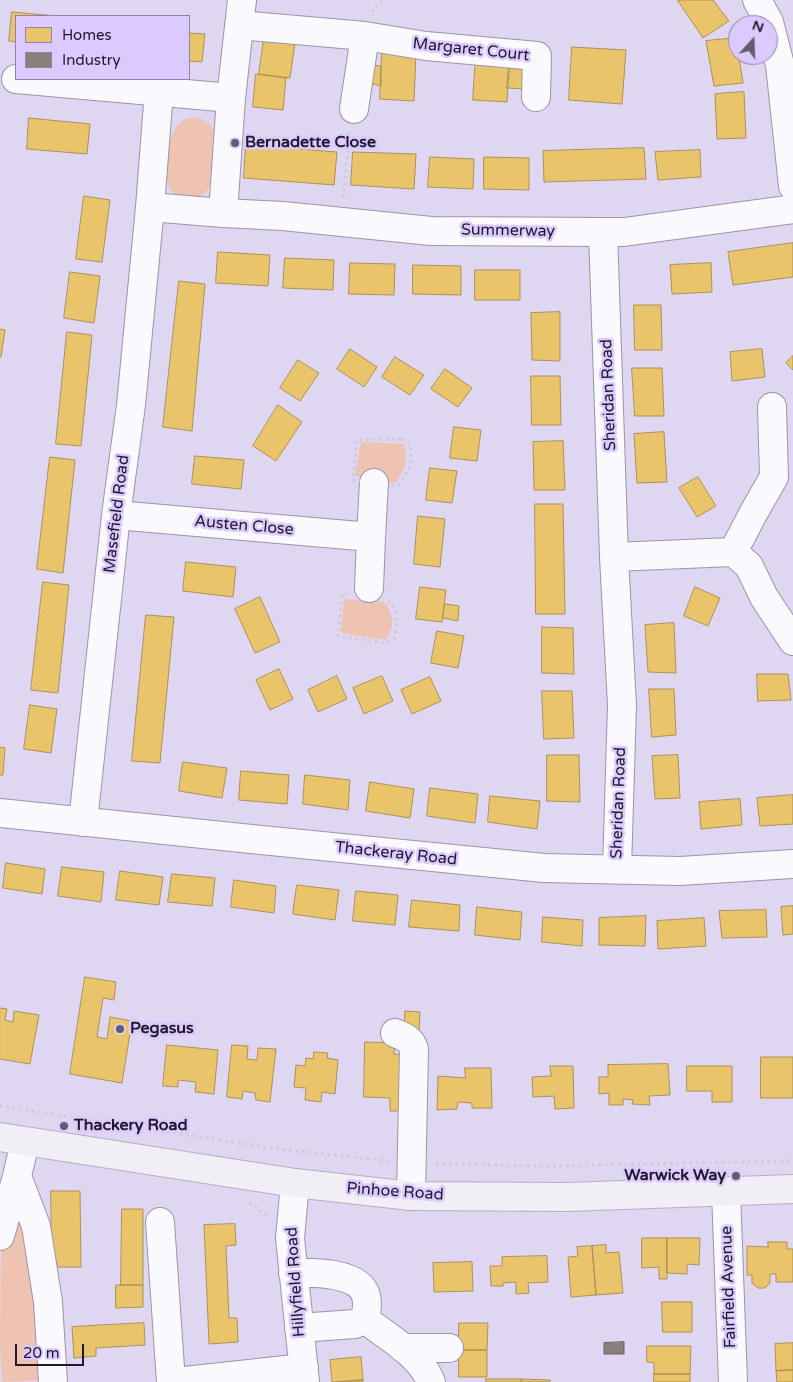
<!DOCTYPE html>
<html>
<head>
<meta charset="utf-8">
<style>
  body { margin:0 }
  #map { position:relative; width:793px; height:1382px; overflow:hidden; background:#dfd6f2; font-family:"Varela Round",sans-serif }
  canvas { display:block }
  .legend { position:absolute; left:15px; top:15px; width:175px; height:65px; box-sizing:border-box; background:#dbcafe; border:1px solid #9083aa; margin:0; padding:6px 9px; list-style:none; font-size:15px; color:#20192c }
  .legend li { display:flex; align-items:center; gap:10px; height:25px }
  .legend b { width:25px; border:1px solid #9083aa }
  .north { position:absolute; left:728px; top:15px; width:50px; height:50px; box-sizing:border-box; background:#dbcafe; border:1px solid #9083aa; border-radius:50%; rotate:20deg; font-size:14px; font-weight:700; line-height:20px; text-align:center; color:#20192c }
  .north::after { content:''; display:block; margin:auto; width:18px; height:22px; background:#635b71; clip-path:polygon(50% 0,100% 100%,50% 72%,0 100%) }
  .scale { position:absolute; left:15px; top:1344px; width:69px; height:22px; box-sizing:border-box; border:2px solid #20192c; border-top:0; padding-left:6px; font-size:15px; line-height:18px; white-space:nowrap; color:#20192c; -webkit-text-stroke:4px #dbcafe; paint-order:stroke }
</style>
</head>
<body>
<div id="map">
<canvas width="793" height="1382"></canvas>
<ul class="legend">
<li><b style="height:14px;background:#e9c46a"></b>Homes</li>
<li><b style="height:14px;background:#8a817c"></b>Industry</li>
</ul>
<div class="north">N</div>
<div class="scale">20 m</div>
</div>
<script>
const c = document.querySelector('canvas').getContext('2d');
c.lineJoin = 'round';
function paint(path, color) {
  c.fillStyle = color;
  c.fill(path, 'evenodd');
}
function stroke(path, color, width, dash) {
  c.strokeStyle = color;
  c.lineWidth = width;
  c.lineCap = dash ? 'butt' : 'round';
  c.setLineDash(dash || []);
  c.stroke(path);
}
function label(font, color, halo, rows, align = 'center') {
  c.font = font + ' "Varela Round",sans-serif';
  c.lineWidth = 5;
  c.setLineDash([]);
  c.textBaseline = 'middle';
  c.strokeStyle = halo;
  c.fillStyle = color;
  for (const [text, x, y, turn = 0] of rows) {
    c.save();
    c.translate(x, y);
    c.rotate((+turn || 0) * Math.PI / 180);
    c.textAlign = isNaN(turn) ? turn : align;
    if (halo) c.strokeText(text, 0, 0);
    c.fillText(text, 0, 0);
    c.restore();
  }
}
paint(new Path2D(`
  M201,118c3,3 10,7 12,10 5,10 1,56 -7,64 -6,6 -16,6 -25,5 -24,-3 -17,-70 5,-78 4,-2 11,-1 15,-1z
  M361,442l43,2c4,16 1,26 -9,39l-40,-7z
  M344,599l41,3c8,13 11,26 0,38l-44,-7z
  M17,1186l31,194 -46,2 -2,-33 1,-102z`), '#eec3b1');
const homes = new Path2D(`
  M680,0h33l16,21 -26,17 -25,-37z
  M12,12l45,4h-41v26l-7,-1z
  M189,33l16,1 -3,28 -13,-1z
  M736,38l7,45 -29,3 -8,-45z
  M264,39l31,4 -5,35 -31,-4z
  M572,47l54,3 -4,54 -53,-4z
  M382,51l34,1 -2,49 -34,-2z
  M476,55l34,3 -3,44 -34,-2z
  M370,65l11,1v20l-13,-3z
  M509,65l17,1 -2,23 -17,-1z
  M256,74l30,4 -3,32 -30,-3z
  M744,92l2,46 -29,1 -2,-45z
  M29,118l61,6 -3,30 -60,-5z
  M246,145l91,7 -3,33 -90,-7z
  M644,148l2,31 -102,3 -1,-31z
  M700,150l1,27 -43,3 -3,-28z
  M353,152l63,2 -2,35 -63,-4z
  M430,157l44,2 -1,30 -45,-2z
  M484,157l45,1v32l-45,-1z
  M84,196l26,4 -8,62 -26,-3z
  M793,243v34l-60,8 -5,-33z
  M218,252l52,3 -2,31 -52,-3z
  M285,258l49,2 -1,30 -50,-2z
  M350,263l45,1 -1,31 -45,-1z
  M711,263l1,29 -40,2 -2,-29z
  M413,265l48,1v29l-48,-1z
  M475,270h45v30h-45z
  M70,272l30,4 -6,47 -30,-5z
  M179,281l26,3 -13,147 -29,-4z
  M634,305h27l1,45h-27z
  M560,312v49l-28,-1 -1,-47z
  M0,329l5,1 -4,27h-1z
  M67,332l25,3 -11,111 -25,-2z
  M350,349l27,18 -13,20 -27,-18z
  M762,349l3,28 -33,4 -2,-29z
  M793,356v14l-7,-7z
  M395,357l29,18 -14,20 -28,-18z
  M298,360l21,13 -19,28 -20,-13z
  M632,368h30l2,48h-29z
  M445,369l27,19 -14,19 -27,-18z
  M531,376h29l1,49h-29z
  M278,405l24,17 -26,39 -23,-15z
  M454,427l27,3 -4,31 -27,-3z
  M664,432l3,50 -30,1 -3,-49z
  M563,441l2,49h-31l-1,-48z
  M195,456l49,4 -3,29 -49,-5z
  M50,457l25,3 -12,113 -26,-4z
  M430,468l27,3 -5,32 -26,-3z
  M698,477l18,29 -19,11 -18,-29z
  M535,504h28l2,110h-29z
  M418,516l27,3 -5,48 -26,-3z
  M186,562l50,5 -3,30 -50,-6z
  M43,582l26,3 -11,108 -27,-3z
  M420,587l26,3 -4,32 -26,-3z
  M695,587l25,11 -12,28 -24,-10z
  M260,597l20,45 -25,11 -20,-44z
  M445,604l14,2 -1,15 -15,-3z
  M146,615l28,2 -14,146 -28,-2z
  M674,623l2,50 -28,-1 -3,-47z
  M542,627l31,1 1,46 -32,-1z
  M437,631l27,5 -6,32 -27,-5z
  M279,669l14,30 -23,11 -14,-30z
  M757,674h31l3,26 -33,1z
  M337,676l10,23 -29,13 -10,-22z
  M382,676l11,25 -29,13 -11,-26z
  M430,677l11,24 -29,13 -11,-24z
  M649,689h25l2,46 -24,2z
  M542,691h30l2,47 -30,1z
  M30,705l27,4 -6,44 -27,-4z
  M0,747l5,1 -2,27h-3z
  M547,755h32l1,47 -33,-1z
  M678,755l2,43 -25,1 -3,-43z
  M183,762l44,6 -5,30 -43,-7z
  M241,771l48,4 -2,29 -48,-4z
  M305,775l45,5 -2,30 -45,-6z
  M370,782l44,7 -4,29 -44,-7z
  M430,788l48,6 -3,29 -48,-7z
  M793,795v29l-33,2 -3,-28z
  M490,796l50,5 -3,28 -49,-7z
  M740,799l2,26 -41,4 -2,-27z
  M6,863l39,6 -3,25 -39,-6z
  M62,867l42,5 -3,30 -43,-6z
  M120,871l43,6 -4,28 -43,-5z
  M172,874l43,4 -3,28 -44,-4z
  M234,880l42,6 -2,27 -43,-6z
  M297,885l42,5 -4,30 -42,-6z
  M356,891l42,4 -3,30 -42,-4z
  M412,900l48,5 -1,26 -50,-4z
  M793,906v28l-10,1 -2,-28z
  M477,907l45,5 -2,28 -45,-5z
  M766,910l1,27 -45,1 -3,-27z
  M646,916l-1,30 -46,-1v-27z
  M543,917l40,3 -1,26 -40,-4z
  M704,918l2,28 -48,3 -1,-28z
  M85,977l31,5 -2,18 -11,-2 -6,39 10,2 3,-22 22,4 -10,62 -52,-9z
  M0,1008l7,1 -2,11 8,2 1,-11 25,4 -9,49 -30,-5z
  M405,1011l15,1 -1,20h-14z
  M365,1042l29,1v11l12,1 2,56h-18v-13l-26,-1z
  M167,1045l51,5 -4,44 -19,-2 1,-10 -18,-2v7l-15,-1z
  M232,1045l16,1 -1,13 10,1 1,-12 18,1 -6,53 -14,-2 -1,-7 -12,-2 -1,8 -15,-2z
  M314,1052l14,1 -1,5 11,2 -3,34 -13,-2 -1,10 -16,-2 1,-12 -12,-1 2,-22 9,1 1,-8 7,1z
  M761,1057h32v41h-32z
  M668,1064l2,31 -21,1 1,9 -18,-1 1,-4 -10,-1v6h-14v-12l-10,1v-17h9v-12z
  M550,1066h23l1,42 -19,1 -1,-13 -21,1 -1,-20 19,-1z
  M687,1066h45v36h-20v-11h-25z
  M465,1068h26l1,40h-20v-5l-14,-1 -1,7 -20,1 1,-34 27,2z
  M51,1191h29l1,76h-29z
  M122,1209h21v76h-22z
  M235,1224l1,21 -10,1 3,72h8l1,24 -29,2 -5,-119z
  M642,1238h25v41h-8v-12l-17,1z
  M667,1238h33l-1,27 -12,-1v10l-20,-1z
  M768,1242h19v7h6v33h-17v-8h-6v9l-5,5h-7l-6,-5v-8h-5v-29l21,1z
  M606,1245v8l13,-1 4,41 -27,2 -4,-49z
  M592,1246l4,49 -25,2 -3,-40 10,-1 -1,-9z
  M547,1256l1,26 -20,1 1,10 -13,1v-12l-13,1v3h-12l-1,-20h12v-9z
  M472,1262l1,29 -39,1 -1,-29z
  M116,1285h27v22l-27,1z
  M662,1302h30v30h-29z
  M144,1323l1,22 -49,3v8l-22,2 -2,-31z
  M459,1323h29l-1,27h-28z
  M793,1343v27l-17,1 -1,-27z
  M647,1346h44l-1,28h-36v-11l-7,-1z
  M459,1350h28v27h-28z
  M361,1357l2,23 -31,2 -2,-22z
  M793,1370v12h-16l-1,-11z
  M654,1374h36v8h-36z
  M486,1379h36l-1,3h-35z
  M522,1379l28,1v2h-29z
  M363,1380v2h-22z`);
paint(homes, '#e9c46a');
stroke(homes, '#ad9157', 1);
const industry = new Path2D(`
  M624,1342v12h-20v-11z`);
paint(industry, '#8a817c');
stroke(industry, '#6a6264', 1);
const minor = new Path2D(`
  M757,0l12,22 11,43 13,121
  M239,25l126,11
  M16,79l215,19 -8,115 -73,-6 9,-116
  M231,98l11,-98
  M354,109l11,-73 61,10 111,10 -1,41
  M223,213l60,3 148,15 172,1h21l169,-23
  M603,232l11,325 8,148 -5,164
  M116,515l255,22 3,-54
  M733,552l16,14 15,31 29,44
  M614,557l119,-5 21,-40 20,-35 -2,-70
  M369,588l2,-51
  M0,813l251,26 293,29 136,3 113,-7
  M83,822l33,-307 15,-110 19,-198
  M395,1033c9,4 16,6 19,16l-3,147
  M25,1142l-8,34 19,50 12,76 5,80
  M295,1183l-5,55 15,144
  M726,1192l7,190
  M160,1222l11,160
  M0,1236l17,-60
  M293,1273c19,-1 67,-1 73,23 2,8 1,15 -1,23
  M299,1328l56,-4 10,-5c23,19 55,35 66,63
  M403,1348h46
  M176,1382l128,-14`);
const major = new Path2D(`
  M0,1137l295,46 116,13 156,1 226,-8`);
stroke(minor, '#9b94a9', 30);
stroke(major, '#b5aec3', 30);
stroke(new Path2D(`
  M373,12l1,-5 10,-7
  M343,198l7,-66
  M402,439l8,5c3,21 0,27 -13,42l-44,-6 4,-40z
  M347,594h-5l-4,42 46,7 10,-4c4,-14 6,-26 -6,-38
  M0,1106l271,42 117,13
  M436,1164l112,2 245,-5
  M249,1204h4l13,12`), '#ceccd3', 3, [2.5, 4]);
stroke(minor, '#faf9fd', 28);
stroke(major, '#f1eef6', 28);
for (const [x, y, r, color] of [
  [235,143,5,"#635b71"],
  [120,1029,5,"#635b71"],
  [64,1126,5,"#635b71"],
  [736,1176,5,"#635b71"]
]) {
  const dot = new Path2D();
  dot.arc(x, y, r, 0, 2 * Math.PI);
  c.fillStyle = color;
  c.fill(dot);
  stroke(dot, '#dbcafe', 2);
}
label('16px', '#20192c', '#dbcafe', [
  ["Margaret Court",471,50,6],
  ["Summerway",508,231,1],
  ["Sheridan Road",609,395,-92],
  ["Masefield Road",117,514,-83],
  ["Austen Close",244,526,5],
  ["Sheridan Road",619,803,-88],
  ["Thackeray Road",396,854,6],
  ["Pinhoe Road",395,1192,4],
  ["Hillyfield Road",296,1282,-94],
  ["Fairfield Avenue",729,1287,-92]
]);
label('bold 16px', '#20192c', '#dbcafe', [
  ["Bernadette Close",245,143],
  ["Pegasus",130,1029],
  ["Thackery Road",74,1126],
  ["Warwick Way",726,1176,"right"]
], 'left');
</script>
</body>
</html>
